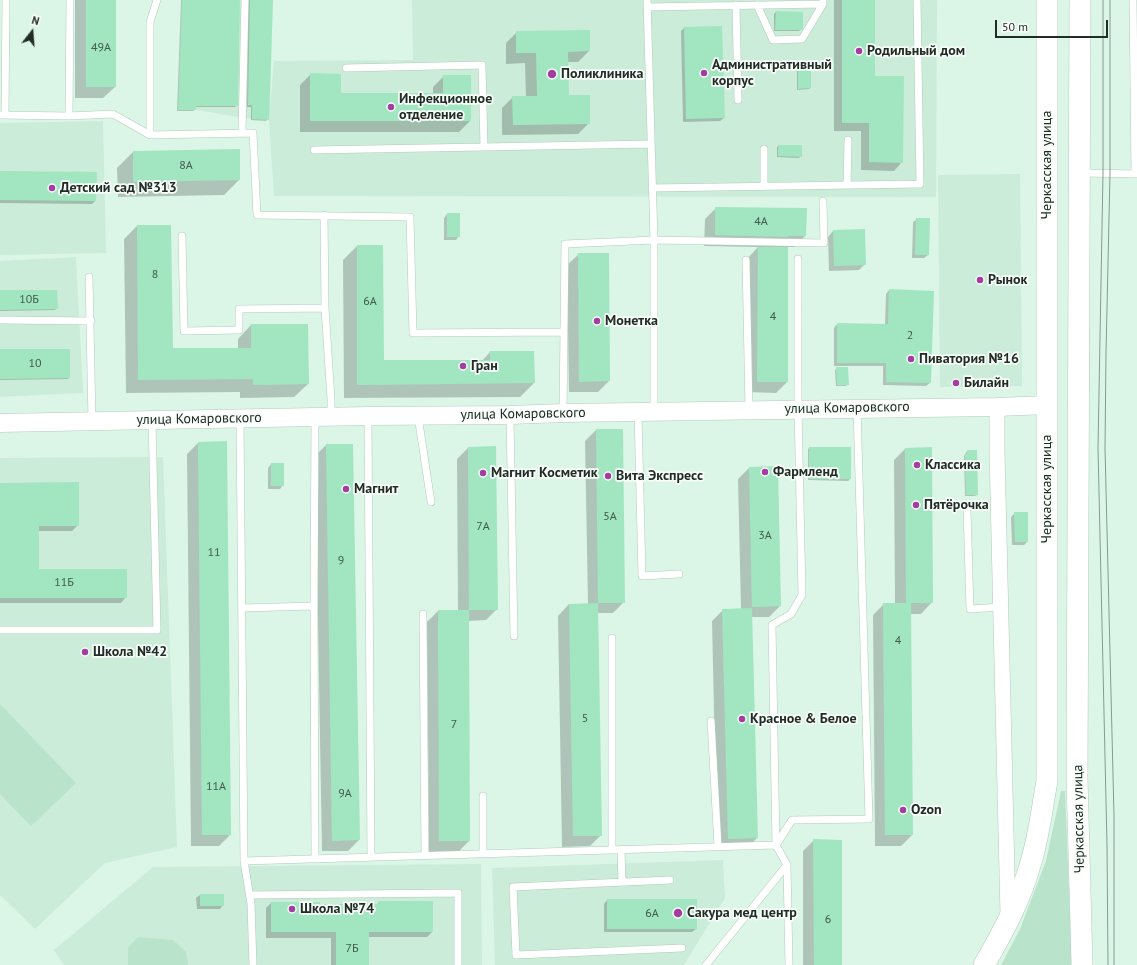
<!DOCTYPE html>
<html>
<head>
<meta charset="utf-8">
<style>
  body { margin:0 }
  #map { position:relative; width:1137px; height:965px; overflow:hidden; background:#dbf6e7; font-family:"PT Sans",sans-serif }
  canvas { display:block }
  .north { position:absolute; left:12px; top:12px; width:40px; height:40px; -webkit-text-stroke:3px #f8fdfa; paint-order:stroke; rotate:17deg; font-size:11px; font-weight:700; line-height:16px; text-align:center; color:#212c26 }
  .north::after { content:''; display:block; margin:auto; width:14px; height:18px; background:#212c26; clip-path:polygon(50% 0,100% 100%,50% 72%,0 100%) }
  .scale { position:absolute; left:995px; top:20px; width:113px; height:18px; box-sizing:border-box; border:2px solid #212c26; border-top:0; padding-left:5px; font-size:12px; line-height:14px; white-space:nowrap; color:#212c26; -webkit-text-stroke:3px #f8fdfa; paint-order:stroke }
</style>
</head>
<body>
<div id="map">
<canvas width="1137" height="965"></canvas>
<div class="north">N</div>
<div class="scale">50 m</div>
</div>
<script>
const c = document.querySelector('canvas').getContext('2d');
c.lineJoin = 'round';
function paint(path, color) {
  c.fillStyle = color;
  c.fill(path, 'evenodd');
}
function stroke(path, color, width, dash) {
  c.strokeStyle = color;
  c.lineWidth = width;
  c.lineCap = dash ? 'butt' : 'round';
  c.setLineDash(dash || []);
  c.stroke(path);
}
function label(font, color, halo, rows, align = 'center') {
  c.font = font + ' "PT Sans",sans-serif';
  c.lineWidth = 3.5;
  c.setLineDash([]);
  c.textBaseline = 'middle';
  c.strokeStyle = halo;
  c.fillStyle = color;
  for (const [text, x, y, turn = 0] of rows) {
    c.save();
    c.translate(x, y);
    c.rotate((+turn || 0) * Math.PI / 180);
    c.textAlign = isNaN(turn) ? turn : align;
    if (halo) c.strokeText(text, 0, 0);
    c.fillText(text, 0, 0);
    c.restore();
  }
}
paint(new Path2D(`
  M182,0h91l-3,109 4,-48 139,-1 -1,-60h525l-1,197 -662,-1 -5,-76 -17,-1 -56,-9h-18z
  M103,121l3,132 -106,2v-132z
  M1020,174l2,212 -82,1 -2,-212z
  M76,257l7,136 -83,4v-136z
  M163,457l14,390 -72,16 -70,66 -35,-34v-437z
  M723,860l2,38 -41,67h-189l-3,-97z
  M481,864l1,101h-418l-10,-15 99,-83z`), '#caecd8');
paint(new Path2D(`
  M0,704l76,79 -45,43 -31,-32z
  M1061,791h4l7,174h-71l19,-36 26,-68z
  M138,937l35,3 13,12 2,13h-60v-17z`), '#b9e4cb');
paint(new Path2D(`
  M75,0h40v87l-12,11h-28z
  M181,0h58l-2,105 -2,2h-40v3l-2,1h-16z
  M248,0h24l-4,119 -2,2 -15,-1v-13h-4z
  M834,0h40v77l28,85 -8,9 -33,-1v-39h-27z
  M776,12l25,17 -2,2h-25v-17z
  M684,28l40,90 -4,3 -37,1 -2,-91z
  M517,32l72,19 -11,11h-11l1,34 21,27 -11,11 -76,1v-27l11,-11h13l-1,-34 -19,1v-21z
  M799,64l11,24 -1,1 -12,1v-25z
  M311,74l29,20h93v-7l11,-11 26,45 -11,11h-159v-47z
  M778,146l23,10 -2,2 -22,-1v-10z
  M239,150v30l-15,15 -106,2 -1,-29 16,-16z
  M0,172l95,29 -3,3 -92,-1z
  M716,208l89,28 -11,11h-7v135l-11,11 -30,-1 1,-133 11,-12 -54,-1 1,-27z
  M447,214l12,22 -3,4h-12v-22z
  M917,219l11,36 -4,3h-12l1,-36z
  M137,226l35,123h66v-10l13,-14h56l1,59 -14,13 -54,1v-6l-114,1 -2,-154z
  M833,231l32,33 -6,6 -30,1 -1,-34z
  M357,246l26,115h99l8,-9 44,31 -14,14 -176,1 -1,-138z
  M579,254h29l1,127 -11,11h-29l-2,-127z
  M889,290l41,93 -4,3 -43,-1v-19h-49v-38l3,-4 48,1 1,-31z
  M0,291l56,18 -1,1 -55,1z
  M0,350l69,27 -1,2 -68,1z
  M837,368l11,16 -2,2h-10l-1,-16z
  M596,430h26l2,172 -11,11h-16l4,222 -11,11 -28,1 -4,-231 11,-12h19l-3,-163z
  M198,443l32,392 -11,11h-28l-4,-392z
  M326,445l33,395 -11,11h-26l-7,-395z
  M468,448l29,161 -11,11 -18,1 1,220 -11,11h-29l-2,-230 11,-11h20l-1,-152z
  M809,448h41v31l-2,2 -40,-1v-31z
  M905,449l27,153 -11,12h-11l2,221 -11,11h-26l-2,-231 11,-11h11l-1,-144z
  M967,451l10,44 -2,1h-10l-1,-40z
  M271,464l12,21 -3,4h-12v-21z
  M749,468l31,138 -11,11h-18l6,221 -11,11 -29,1 -5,-229 11,-11 18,-1 -3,-130z
  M0,484l78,41 -6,6h-34v39l88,27 -5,6h-121z
  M1015,513l12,29 -3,3h-12l-1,-28z
  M814,840l27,125h-38v-114z
  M200,895l23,10 -3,4h-23l-1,-11z
  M607,900l89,29 -4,3h-88v-28z
  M379,902l53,30 -5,5h-59v28h-37v-27h-65v-30l5,-5 48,2h58z`), '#0003');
paint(new Path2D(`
  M86,0h30v87h-30z
  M182,0h58l-2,106h-42v4h-18z
  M250,0h23l-4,120 -17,-1v-14h-4z
  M842,0h33v76h29l-1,87 -34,-1v-39h-27z
  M776,11l27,1v16l-1,2h-27z
  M722,26l3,92 -39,1 -2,-92z
  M590,30v21l-22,1 1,43h21v29l-77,1 -1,-29h25l-1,-43h-20v-22z
  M798,63h13v25l-13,1z
  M310,73l31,1v19h102v-18h28v46h-161z
  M778,145h24v12l-24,-1z
  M240,149v31l-107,2v-31z
  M0,171l97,1 -1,29 -96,-1z
  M715,207l92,1 -1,28h-18v1l-73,-2z
  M447,213h13v24h-13z
  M916,218h14l-1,37h-14z
  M137,225h34l2,123h78v-24h57l1,60 -56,1v-6l-115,1z
  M865,229l1,36 -32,1 -1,-36z
  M357,245h26l1,115h106v-9h44l1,32 -178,2z
  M758,247h30v135h-31z
  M578,253h31l1,128 -31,1z
  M889,289l45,2 -3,92 -45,-1v-19h-49v-40l51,1z
  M0,290h57l1,19 -58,1z
  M0,349h70v29l-70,1z
  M836,367h12l1,18h-12z
  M596,429h27l2,174h-27z
  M227,441l4,394h-29l-4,-393z
  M326,444h27l7,396 -28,1z
  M496,446l2,164h-29l-1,-163z
  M809,447h42v32h-42z
  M932,447l1,156h-22l2,232h-28l-2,-232h23l-1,-155z
  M967,450h10l1,45h-12l-1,-41h2z
  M271,463h13v23h-13z
  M778,466l3,140 -29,1 -3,-140z
  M79,482v44h-40v43h88v29h-127v-115z
  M1014,512h14v30h-13z
  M598,603l4,233h-29l-4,-232z
  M752,608l6,230 -30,1 -6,-230z
  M438,610h31l1,231h-31z
  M813,839l29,1v125h-28z
  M200,894h24v12h-24z
  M607,899h90v30h-90z
  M379,901h54v31h-64v33h-33v-33h-65v-30h49v2h59z`), '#a1e6c0');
const service = new Path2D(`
  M647,0l7,240v171
  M1133,0l2,174
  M736,5l2,95
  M757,5l16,35 29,-1 21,-35
  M648,7l175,-3v-4
  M346,68l136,-3 2,82
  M0,115l69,1 44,-2 37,21 103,-2 4,82 153,2 3,116 151,-1
  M5,115l1,-115
  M69,116l1,-116
  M242,133l3,-133
  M150,135v-113l7,-22
  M764,149v37
  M314,150l337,-6
  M1081,173l56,1
  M847,185l1,-45
  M652,188l268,-4 -3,-184
  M324,215l1,93 6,91v18
  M182,236l2,95 55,-1v-21l86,-1
  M746,260l3,150
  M89,277l3,144
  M0,320l91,1
  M563,413l2,-169 89,-4 170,3 -1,-42
  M638,413l4,163 37,-2
  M510,415l4,221
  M418,416l13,86
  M368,417l3,440
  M240,419l4,442 7,43 2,61
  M967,509l3,100 31,-2
  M242,608l72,-2
  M423,614l2,241
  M0,630h157l-5,-210
  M612,638v211
  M711,721l7,125
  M483,796v58
  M621,849l1,33
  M315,859l-1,-253 1,-189
  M244,861l532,-16 16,-25 77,-1 -12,-410
  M670,880l-157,7 3,68 166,-7
  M250,895l208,-2v72
  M706,965l81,-100
  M789,965l-2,-100 -11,-20 -4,-220 19,-11 11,-19 -4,-186v-150`);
const minor = new Path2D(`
  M997,407v45l11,463`);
const tertiary = new Path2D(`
  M0,423l368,-7 142,-1 53,-2 434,-6 50,-2`);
const secondary = new Path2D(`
  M1080,0l-3,778 5,187
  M984,965c19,-33 37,-66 47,-103 8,-26 11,-54 16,-81v-781`);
stroke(service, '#b1cbbc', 8);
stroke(minor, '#b1cbbc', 16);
stroke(tertiary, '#b1cbbc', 19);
stroke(secondary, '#b1cbbc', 22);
stroke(service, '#fff', 7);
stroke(minor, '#fff', 15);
stroke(tertiary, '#fff', 18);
stroke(secondary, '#fff', 21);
stroke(new Path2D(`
  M1103,0v173l-5,275 9,397 1,120
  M1110,0v173l-4,180 -1,95 9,368v149`), '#869a8f', 1);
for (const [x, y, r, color] of [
  [859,51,4,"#a33da1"],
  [704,73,4,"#a33da1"],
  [552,74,5,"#a33da1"],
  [391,107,4,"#a33da1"],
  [52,188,4,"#a33da1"],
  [980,280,4,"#a33da1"],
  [597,321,4,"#a33da1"],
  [911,359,4,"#a33da1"],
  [463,366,4,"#a33da1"],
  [956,383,4,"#a33da1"],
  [917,465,4,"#a33da1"],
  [765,472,4,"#a33da1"],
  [483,473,4,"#a33da1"],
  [608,476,4,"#a33da1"],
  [346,489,4,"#a33da1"],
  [916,505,4,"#a33da1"],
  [85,652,4,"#a33da1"],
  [742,719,4,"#a33da1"],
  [903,810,4,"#a33da1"],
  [292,909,4,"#a33da1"],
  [678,913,5,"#a33da1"]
]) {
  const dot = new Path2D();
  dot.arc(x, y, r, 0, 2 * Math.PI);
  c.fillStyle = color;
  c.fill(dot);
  stroke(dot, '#f8fdfa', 1.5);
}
label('12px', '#415a4c', null, [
  ["49А",101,48],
  ["8А",186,166],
  ["4А",761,222],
  ["8",155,275],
  ["10Б",29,300],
  ["6А",370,302],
  ["4",773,317],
  ["2",910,336],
  ["10",35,364],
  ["5А",610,517],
  ["7А",483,527],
  ["3А",765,536],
  ["11",214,553],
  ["9",341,561],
  ["11Б",64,583],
  ["4",898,641],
  ["5",585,719],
  ["7",454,725],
  ["11А",216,787],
  ["9А",345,794],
  ["6А",652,914],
  ["6",828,920],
  ["7Б",352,949]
]);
label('bold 14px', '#212c26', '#f8fdfa', [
  ["Родильный дом",867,51],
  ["Административный",712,65],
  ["корпус",712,81],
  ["Поликлиника",561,74],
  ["Инфекционное",399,99],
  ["отделение",399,115],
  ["Детский сад №313",60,188],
  ["Рынок",988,280],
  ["Монетка",605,321],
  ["Пиватория №16",919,359],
  ["Гран",471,366],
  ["Билайн",964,383],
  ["Классика",925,465],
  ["Фармленд",773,472],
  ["Магнит Косметик",491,473],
  ["Вита Экспресс",616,476],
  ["Магнит",354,489],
  ["Пятёрочка",924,505],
  ["Школа №42",93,652],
  ["Красное & Белое",750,719],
  ["Ozon",911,810],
  ["Школа №74",300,909],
  ["Сакура мед центр",687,913]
], 'left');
label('14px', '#212c26', '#f8fdfa', [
  ["Черкасская улица",1047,165,-90],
  ["улица Комаровского",847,408,-1],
  ["улица Комаровского",523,414,-1],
  ["улица Комаровского",199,419,-1],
  ["Черкасская улица",1047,489,-90],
  ["Черкасская улица",1079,819,-91]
]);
</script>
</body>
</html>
